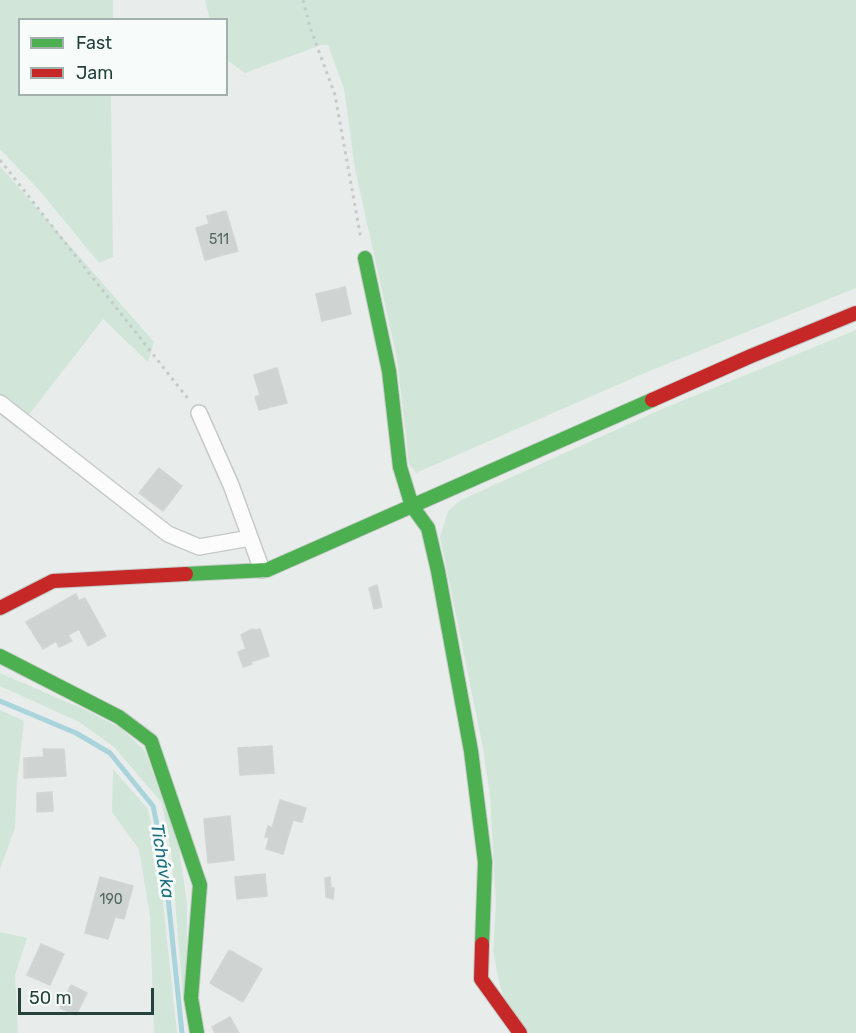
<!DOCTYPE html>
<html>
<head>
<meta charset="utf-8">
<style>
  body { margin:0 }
  #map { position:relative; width:856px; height:1033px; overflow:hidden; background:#e8edeb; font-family:Rubik,sans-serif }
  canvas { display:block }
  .legend { position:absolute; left:18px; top:18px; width:210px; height:78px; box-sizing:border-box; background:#f7fbf9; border:2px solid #a3b1ad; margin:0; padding:8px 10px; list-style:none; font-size:18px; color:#24423a }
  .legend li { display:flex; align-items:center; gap:12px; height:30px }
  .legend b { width:30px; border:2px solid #a3b1ad }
  .scale { position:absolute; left:18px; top:988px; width:136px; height:27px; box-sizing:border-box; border:3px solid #24423a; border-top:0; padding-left:8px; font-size:18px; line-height:21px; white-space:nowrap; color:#24423a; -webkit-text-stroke:4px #f7fbf9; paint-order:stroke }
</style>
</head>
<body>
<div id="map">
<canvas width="856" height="1033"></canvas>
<ul class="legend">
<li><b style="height:8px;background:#4caf50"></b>Fast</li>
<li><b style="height:8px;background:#c62828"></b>Jam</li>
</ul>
<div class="scale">50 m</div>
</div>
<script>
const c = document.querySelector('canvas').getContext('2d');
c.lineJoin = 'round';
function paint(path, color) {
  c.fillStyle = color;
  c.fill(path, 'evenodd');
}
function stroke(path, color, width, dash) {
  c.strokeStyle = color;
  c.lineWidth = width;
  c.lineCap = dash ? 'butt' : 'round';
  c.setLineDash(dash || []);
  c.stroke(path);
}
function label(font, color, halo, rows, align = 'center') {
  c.font = font + ' Rubik,sans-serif';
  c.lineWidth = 6;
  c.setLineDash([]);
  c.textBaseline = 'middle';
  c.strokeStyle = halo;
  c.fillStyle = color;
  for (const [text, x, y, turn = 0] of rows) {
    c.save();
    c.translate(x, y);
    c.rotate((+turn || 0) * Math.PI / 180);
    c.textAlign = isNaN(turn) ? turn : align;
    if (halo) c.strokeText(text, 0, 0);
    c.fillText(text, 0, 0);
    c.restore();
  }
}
paint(new Path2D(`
  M0,0h113v19l-93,1v74l91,1 2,162 -14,6 -59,-72 -40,-42z
  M205,0h651v288l-209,84 -231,101 -7,-9 -12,-105 -42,-190 -11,-80 -16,-44h-7l-76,28 -18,-13 -1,-40 -16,-1z
  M0,166l154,176 -6,20 -45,-43 -85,110 -18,-14z
  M856,330v703h-331l-20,-31 -7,-25 -5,-26 3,-45 -6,-110 -7,-48 -43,-211 8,-26 13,-11 201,-91z
  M0,673l88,38 34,18 23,22 33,91 9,61v80l-4,14 -12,-145 -9,-49 -48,-56 -35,-25 -79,-36z
  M0,710l24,11 -7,61 -2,46 -15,41z
  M113,769l35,40 10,47 19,177h-23l-4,-117 -11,-67 -27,-37z
  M0,932l27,6 -12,37 3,58h-18z`), '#d1e6d8');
stroke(new Path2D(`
  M0,701l76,32 34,20 43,53 11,52 18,175`), '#a9d4db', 5);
const building = new Path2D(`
  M226,211l12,40 -33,9 -9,-32 13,-4 -2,-8z
  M345,287l6,27 -29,7 -6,-27z
  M277,368l10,35 -28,7 -4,-13 5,-2 -6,-20z
  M159,468l23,18 -19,25 -24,-18z
  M377,585l5,22 -8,2 -5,-21z
  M76,594l3,7 6,-3 21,38 -18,10 -9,-17 -11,6 4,6 -13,6 -3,-6 -13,8 -17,-27z
  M252,629l3,1 5,-1 9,27 -18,6 1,2 -9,3 -5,-15 8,-3 -5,-14z
  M272,746l2,27 -34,2 -2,-27z
  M43,749h21l2,27 -42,2v-20l20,-1z
  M52,792l1,19 -16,1v-19z
  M280,800l26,8 -4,14 -9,-2 -10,34 -17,-5 3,-11 -4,-1 3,-11 4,2z
  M230,816l4,44 -26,3 -4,-44z
  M265,874l2,22 -30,3 -2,-22z
  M100,877l33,9 -9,33 -9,-2 -7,22 -23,-6z
  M330,877l1,11h3l-1,11 -7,-2 -1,-19z
  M41,944l23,10 -14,31 -23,-10z
  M229,950l33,19 -19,33 -33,-19z
  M71,985l16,8 -11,22 -16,-7z
  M230,1017l9,16h-24l-3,-6z`);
paint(building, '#cfd4d2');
stroke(building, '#d1d6d4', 1.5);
const street = new Path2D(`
  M0,403l168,131 31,13 51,-9
  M199,413l32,72 31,85`);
const fast = new Path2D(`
  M365,258l24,113 11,96 12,39 16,22 10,43 33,180 14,111 -3,82
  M186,574l81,-4 385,-170
  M0,656l119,61 32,24 49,144 -9,113 6,35`);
const jam = new Path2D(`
  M652,400l99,-44 105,-43
  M0,608l53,-27 133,-7
  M482,944l-1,35 39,54`);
stroke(street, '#c5cac8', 18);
stroke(fast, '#c3cbc8', 16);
stroke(jam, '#c3cbc8', 16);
stroke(new Path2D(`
  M303,0l7,27 25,68 26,144
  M0,160l189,240`), '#c3ccca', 3, [3, 4.5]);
stroke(street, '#fcfcfc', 15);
stroke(fast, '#4caf50', 14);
stroke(jam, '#c62828', 14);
label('14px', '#506761', null, [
  ["511",219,240],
  ["190",111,900]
]);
label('italic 18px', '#1c6f80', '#f7fbf9', [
  ["Tichávka",162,861,81]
]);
</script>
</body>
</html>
